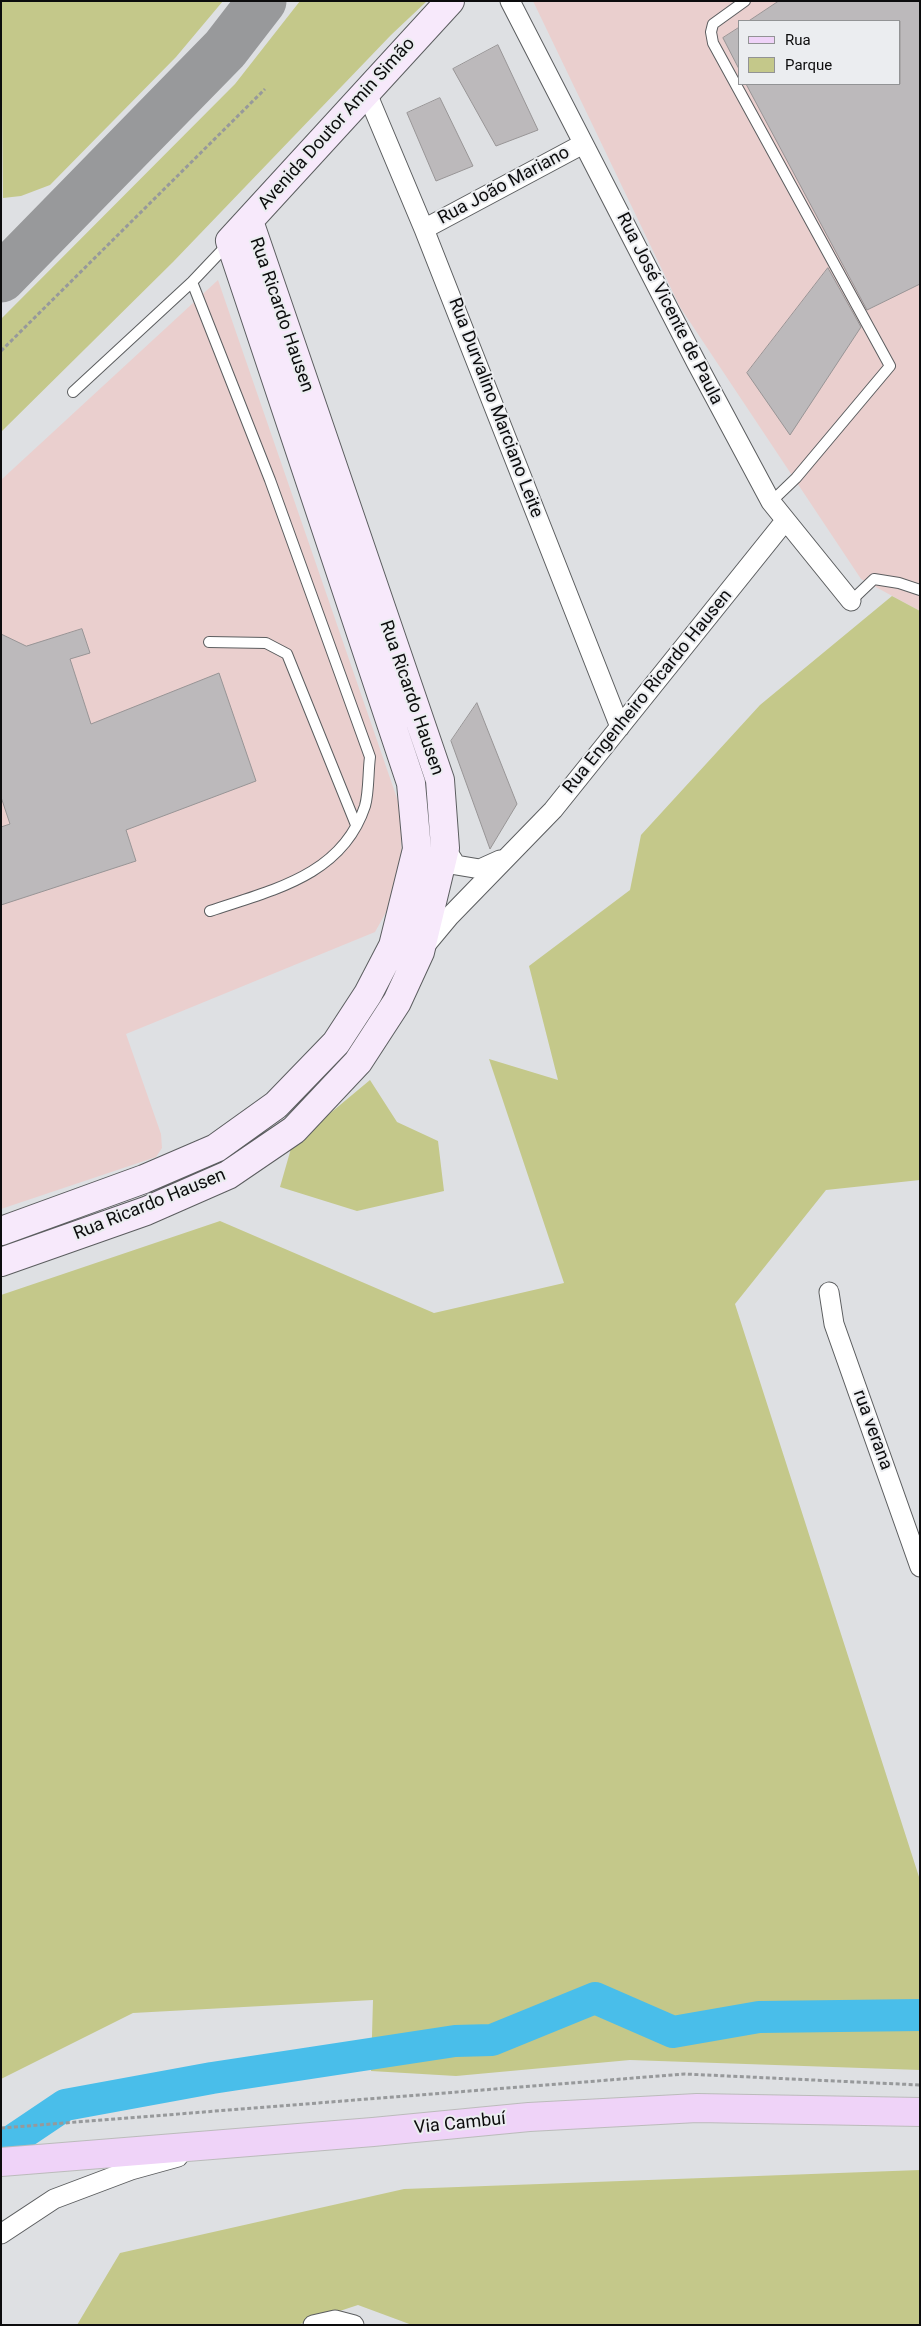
<!DOCTYPE html>
<html>
<head>
<meta charset="utf-8">
<style>
  body { margin:0 }
  #map { position:relative; width:921px; height:2326px; overflow:hidden; background:#dee0e3; font-family:Roboto,sans-serif }
  canvas { display:block }
  .frame { position:absolute; inset:0; border:2px solid #0c0c0d; pointer-events:none }
  .legend { position:absolute; left:738px; top:20px; width:162px; height:65px; box-sizing:border-box; background:#ebedf0; border:1px solid #929395; margin:0; padding:6px 9px; list-style:none; font-size:15px; color:#0c0c0d }
  .legend li { display:flex; align-items:center; gap:10px; height:25px }
  .legend b { width:25px; border:1px solid #929395 }
</style>
</head>
<body>
<div id="map">
<canvas width="921" height="2326"></canvas>
<div class="frame"></div>
<ul class="legend">
<li><b style="height:6px;background:#efd3f8"></b>Rua</li>
<li><b style="height:14px;background:#c4c88a"></b>Parque</li>
</ul>
</div>
<script>
const c = document.querySelector('canvas').getContext('2d');
c.lineJoin = 'round';
function paint(path, color) {
  c.fillStyle = color;
  c.fill(path, 'evenodd');
}
function stroke(path, color, width, dash) {
  c.strokeStyle = color;
  c.lineWidth = width;
  c.lineCap = dash ? 'butt' : 'round';
  c.setLineDash(dash || []);
  c.stroke(path);
}
function label(font, color, halo, rows, align = 'center') {
  c.font = font + ' Roboto,sans-serif';
  c.lineWidth = 4;
  c.setLineDash([]);
  c.textBaseline = 'middle';
  c.strokeStyle = halo;
  c.fillStyle = color;
  for (const [text, x, y, turn = 0] of rows) {
    c.save();
    c.translate(x, y);
    c.rotate((+turn || 0) * Math.PI / 180);
    c.textAlign = isNaN(turn) ? turn : align;
    if (halo) c.strokeText(text, 0, 0);
    c.fillText(text, 0, 0);
    c.restore();
  }
}
paint(new Path2D(`
  M533,1h387v610l-59,-32 -181,-272zM740,21h160v63h-160z
  M218,280l182,527 2,56 -7,33 -20,36 -249,102 35,100 1,14 -6,9 -155,52v-729z`), '#eacfce');
paint(new Path2D(`
  M1,1h222l-47,56 -126,128 -29,11 -18,2z
  M300,1h127l-36,34 -218,227 -172,170v-113l234,-235z
  M892,596l28,15v569l-94,10 -91,114 185,576v190l-290,-10 -174,16 -85,-5 2,-71 -240,13 -132,66v-784l219,-74 214,92 130,-30 -75,-224 69,21 -29,-114 101,-76 11,-55 119,-130z
  M370,1080l27,42 41,19 6,50 -87,20 -77,-24 12,-42z
  M920,2170v155h-508l-54,-20 -61,20h-220l43,-72 284,-64z`), '#c4c88a');
stroke(new Path2D(`
  M1,2148l64,-43 147,-27 243,-37 37,-1 103,-42 78,34 86,-15 161,-2`), '#49beea', 32);
stroke(new Path2D(`
  M1,278l224,-229 37,-48`), '#98999b', 49);
const building = new Path2D(`
  M779,1h141v283l-53,26 -121,-226h154v-63h-151z
  M740,27v44l-17,-33z
  M498,45l40,85 -42,16 -43,-77z
  M440,98l33,68 -37,15 -29,-68z
  M828,268l33,59 -71,108 -43,-62z
  M82,629l8,24 -20,6 21,65 128,-51 37,108 -130,49 10,31 -135,44v-78l9,-3 -9,-27v-163l25,12z
  M477,703l40,101 -27,45 -39,-108z`);
paint(building, '#bcb9bb');
stroke(building, '#989596', 1);
const lane = new Path2D(`
  M745,1l-32,23 -2,8 2,11 177,323 -94,112 -25,24
  M192,282l78,198 100,277c-2,15 -1,35 -5,49 -23,70 -93,84 -155,105
  M73,392l119,-110 36,-38
  M851,601l23,-22 25,4 21,7
  M209,642l57,1 21,11 69,171`);
const street = new Path2D(`
  M510,1l186,361 75,140 80,99
  M366,91l58,138 196,498
  M424,229l159,-85
  M445,848l11,17 24,4 20,-9
  M424,947l25,-30 104,-107 232,-289
  M829,1292l5,32 86,243
  M1,2234l53,-35 77,-29 47,-13
  M313,2325l22,-5 19,5`);
const secondary = new Path2D(`
  M1,1231l143,-52 72,-31 60,-43 60,-62 32,-49 25,-48 24,-97 -6,-66 -181,-542 220,-240
  M1,1262l145,-51 82,-36 66,-45 64,-68 39,-60 23,-50 25,-104 -5,-68 -191,-559`);
const primary = new Path2D(`
  M1,2162l372,-30 156,-15 168,-9 223,4`);
stroke(lane, '#5b5d5f', 12);
stroke(street, '#5b5d5f', 21);
stroke(secondary, '#5b5d5f', 30);
stroke(primary, '#bbb', 30);
stroke(new Path2D(`
  M1,351l264,-262
  M1,2128l684,-54 235,11`), '#97999b', 3, [4, 2.5]);
stroke(lane, '#fff', 10);
stroke(street, '#fff', 19);
stroke(secondary, '#f7e9fb', 28);
stroke(primary, '#efd3f8', 28);
label('18px', '#0c0c0d', '#ebedf0', [
  ["Avenida Doutor Amin Simão",337,124,-48],
  ["Rua João Mariano",504,186,-28],
  ["Rua José Vicente de Paula",669,309,63],
  ["Rua Ricardo Hausen",281,315,71],
  ["Rua Durvalino Marciano Leite",495,408,69],
  ["Rua Engenheiro Ricardo Hausen",648,692,-51],
  ["Rua Ricardo Hausen",411,698,71],
  ["Rua Ricardo Hausen",150,1205,-22],
  ["rua verana",872,1430,70],
  ["Via Cambuí",460,2124,-6]
]);
</script>
</body>
</html>
